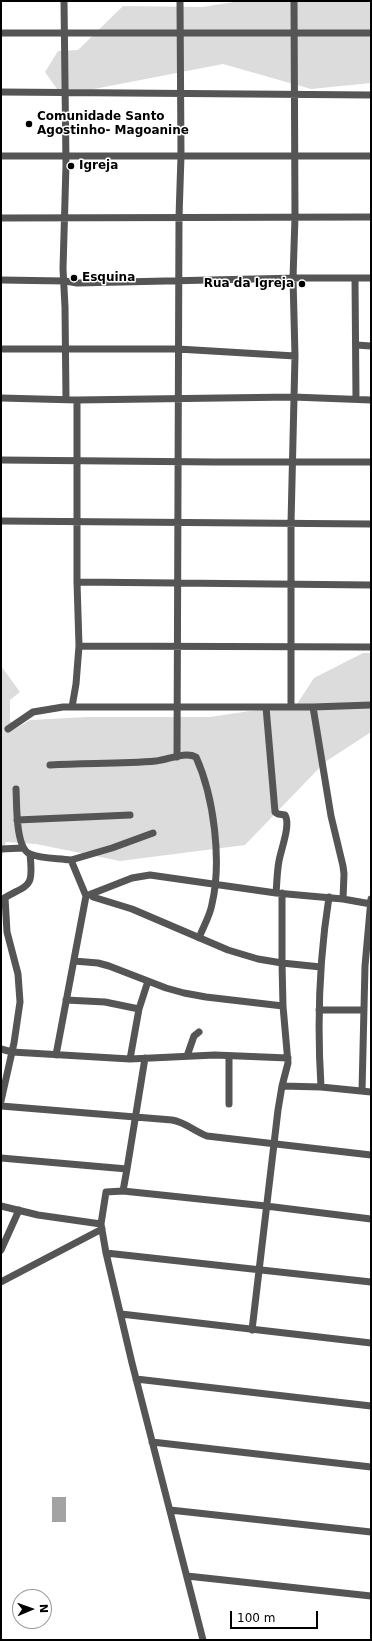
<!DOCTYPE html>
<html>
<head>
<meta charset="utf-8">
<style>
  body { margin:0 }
  #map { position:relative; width:372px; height:1641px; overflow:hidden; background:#fff; font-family:"DejaVu Sans",sans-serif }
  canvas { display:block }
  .frame { position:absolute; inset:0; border:2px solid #000; pointer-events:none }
  .north { position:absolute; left:12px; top:1589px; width:40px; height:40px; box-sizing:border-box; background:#fff; border:1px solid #999; border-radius:50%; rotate:88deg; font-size:11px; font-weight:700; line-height:16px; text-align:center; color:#000 }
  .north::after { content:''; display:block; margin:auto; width:14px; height:18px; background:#000; clip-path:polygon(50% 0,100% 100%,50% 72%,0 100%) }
  .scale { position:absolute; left:230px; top:1611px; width:88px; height:18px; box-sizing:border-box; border:2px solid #000; border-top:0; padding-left:5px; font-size:12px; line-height:14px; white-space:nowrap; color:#000; -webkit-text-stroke:3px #fff; paint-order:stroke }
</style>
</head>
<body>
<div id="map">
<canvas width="372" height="1641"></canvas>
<div class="frame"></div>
<div class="north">N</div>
<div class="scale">100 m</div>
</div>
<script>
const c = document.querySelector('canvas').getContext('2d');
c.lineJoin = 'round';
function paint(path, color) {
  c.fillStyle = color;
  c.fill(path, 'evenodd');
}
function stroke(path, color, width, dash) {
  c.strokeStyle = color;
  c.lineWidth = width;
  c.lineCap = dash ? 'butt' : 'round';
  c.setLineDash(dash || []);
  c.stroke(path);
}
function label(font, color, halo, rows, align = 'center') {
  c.font = font + ' "DejaVu Sans",sans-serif';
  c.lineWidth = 3;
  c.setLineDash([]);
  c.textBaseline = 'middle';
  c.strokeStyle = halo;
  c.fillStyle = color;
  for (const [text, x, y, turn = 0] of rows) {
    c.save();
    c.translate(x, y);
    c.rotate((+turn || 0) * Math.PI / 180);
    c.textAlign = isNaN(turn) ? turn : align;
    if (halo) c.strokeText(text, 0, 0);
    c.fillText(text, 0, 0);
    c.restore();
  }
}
paint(new Path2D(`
  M240,1h131v82l-60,6 -88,-25 -129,25h-37l-12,-17 13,-21 20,-1 45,-44 79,1z
  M363,653h8v79l-46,30 -80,83 -125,16 -84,-17 -30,-2 -5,19v-195l19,26 -10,8v20l3,10 17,-10 58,-3h122l67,-10h18l19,-29z`), '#dcdcdc');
paint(new Path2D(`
  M52,1497h14v25h-14z`), '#a3a3a3');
stroke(new Path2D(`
  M64,1l2,164 -3,104 2,38 1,92
  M1,33h370
  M1,92l370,3
  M1,156h370
  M1,218l370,-1
  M355,278l1,121
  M1,280l64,1 12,2 222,-5h72
  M356,345l15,1
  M1,349h177l117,7
  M1,398l76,2 216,-3 78,3
  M1,460l213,2h157
  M1,521l370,3
  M77,582l294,3
  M79,646l292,1
  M72,707l4,-23 3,-38 -2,-64v-182
  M266,707l9,105 3,2 7,1c6,10 -4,34 -6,46 -2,10 -2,21 -3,32
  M291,707v-184l4,-167 -2,-78 2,-61 -1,-216
  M8,729l25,-17 30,-5h250l58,-2
  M177,757l2,-540 2,-61 -1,-155
  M50,765c36,-2 71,-1 106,-4 12,-1 29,-10 40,-4 18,40 26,104 16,147 -2,12 -9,23 -13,34
  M16,789c1,14 -1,59 14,65 12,5 28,4 41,6l15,36 -30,159
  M17,820l113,-5
  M1,849l22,-1
  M71,860l41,-12 41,-15
  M91,894l2,3 39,12 96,41 30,9 24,4v-70
  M86,896l46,-18 18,-3 126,18 67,6 1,-25 -1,-8 -12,-50 -18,-109
  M343,899l28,5
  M1,900c27,-17 33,-9 29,-46
  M74,961l24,2 11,3 57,22 18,5 22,4 77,9
  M66,1000l39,2 34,7 9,-28
  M319,1010h45
  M1,1049l11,3 118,7 85,-4 73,3
  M187,1056l7,-20 5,-4
  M130,1059l9,-50
  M282,1086l39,1 50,5
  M321,1087c-4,-64 -2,-127 8,-190
  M362,1091l3,-125 6,-67
  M1,1101l13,-58 6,-41 -2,-28 -11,-42 -2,-34
  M229,1104v-48
  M1,1106l171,14c13,2 22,11 35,16l164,19
  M1,1158l126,11 18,-111
  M123,1191l4,-22
  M1,1206l37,9 63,9
  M1,1250l18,-40
  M106,1253l265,29
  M1,1282l101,-53
  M121,1314l250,29
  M252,1330l26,-220 4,-24 6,-23 -5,-57 -1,-43 39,4
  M136,1379l235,27
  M152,1442l219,25
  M170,1510l201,22
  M187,1576l184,20
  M203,1640l-71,-277 -26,-110 -5,-29 5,-32 17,-1 143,15 105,13`), '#555', 7);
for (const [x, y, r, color] of [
  [29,124,4,"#000"],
  [71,166,4,"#000"],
  [74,278,4,"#000"],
  [302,284,4,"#000"]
]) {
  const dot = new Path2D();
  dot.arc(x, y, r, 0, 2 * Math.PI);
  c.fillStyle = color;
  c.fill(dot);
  stroke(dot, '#fff', 1.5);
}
label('bold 12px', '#000', '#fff', [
  ["Comunidade Santo",37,117],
  ["Agostinho- Magoanine",37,131],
  ["Igreja",79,166],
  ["Esquina",82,278],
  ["Rua da Igreja",294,284,"right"]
], 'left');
</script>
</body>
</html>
